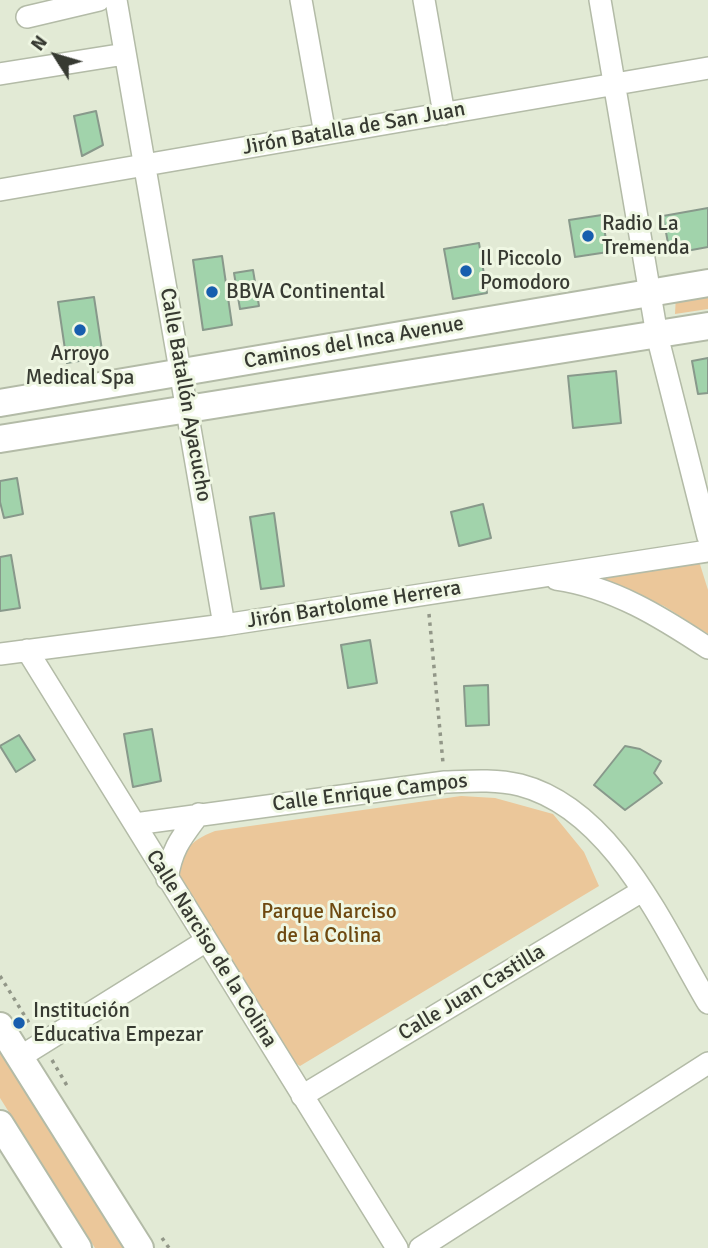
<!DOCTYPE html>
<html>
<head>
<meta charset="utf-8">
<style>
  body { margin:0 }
  #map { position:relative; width:708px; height:1248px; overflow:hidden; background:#e2ead5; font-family:Signika,sans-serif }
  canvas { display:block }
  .north { position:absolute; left:21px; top:21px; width:70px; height:70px; -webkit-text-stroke:5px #eff7e3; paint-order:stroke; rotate:307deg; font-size:19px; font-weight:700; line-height:28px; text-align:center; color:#373a32 }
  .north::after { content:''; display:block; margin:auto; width:24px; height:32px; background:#373a32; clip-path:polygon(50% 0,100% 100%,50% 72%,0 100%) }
</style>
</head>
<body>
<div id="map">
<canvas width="708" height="1248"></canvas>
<div class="north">N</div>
</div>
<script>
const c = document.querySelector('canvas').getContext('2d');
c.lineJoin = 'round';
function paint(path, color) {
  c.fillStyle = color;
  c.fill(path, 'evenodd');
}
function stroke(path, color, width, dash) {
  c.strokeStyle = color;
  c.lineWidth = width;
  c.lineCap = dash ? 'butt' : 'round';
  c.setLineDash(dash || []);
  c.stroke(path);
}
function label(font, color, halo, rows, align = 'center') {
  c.font = font + ' Signika,sans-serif';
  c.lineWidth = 6;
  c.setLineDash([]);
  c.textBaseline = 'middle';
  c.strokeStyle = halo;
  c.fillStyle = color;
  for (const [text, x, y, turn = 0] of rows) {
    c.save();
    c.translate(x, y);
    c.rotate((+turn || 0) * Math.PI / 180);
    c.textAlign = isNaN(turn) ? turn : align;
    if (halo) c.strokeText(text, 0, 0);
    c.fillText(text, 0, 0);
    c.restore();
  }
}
paint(new Path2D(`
  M708,290v19l-33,5 1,-19z
  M698,558l10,32v44l-44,-28 -73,-30z
  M461,796l34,2 58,16 31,38 15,34 -299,180 -18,-11 -102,-170c-3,-29 8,-44 35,-54z
  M0,1044l129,204h-34l-95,-150z`), '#ebc79a');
const building = new Path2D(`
  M96,111l7,34 -21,11 -8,-40z
  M708,208v39l-38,7 -7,-38z
  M602,215l6,37 -33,5 -6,-37z
  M479,243l8,50 -34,6 -9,-50z
  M222,256l10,69 -29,5 -10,-70z
  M253,270l6,36 -19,3 -6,-36z
  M94,297l9,60 -36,6 -9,-61z
  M708,358v35l-10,1 -6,-33z
  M616,371l5,52 -48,5 -5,-52z
  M17,478l6,36 -19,4 -4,-16v-21z
  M483,504l8,34 -32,8 -8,-34z
  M274,513l10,73 -23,3 -11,-72z
  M11,555l9,53 -20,3v-54z
  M370,640l7,43 -29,5 -7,-43z
  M488,685l1,40 -23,1 -2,-40z
  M152,729l9,52 -28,6 -9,-53z
  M19,735l16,25 -19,12 -16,-26z
  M625,746l15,3 21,12 -7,12 8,10 -37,27 -31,-25z`);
paint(building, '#a1d3ab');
stroke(building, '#88998b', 2);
const minor = new Path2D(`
  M116,0l108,625
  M301,0l24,134
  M424,0l20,114
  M600,0l57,335 51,202
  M27,17l72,-17
  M0,74l125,-20
  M0,190l708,-122
  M556,579c57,8 105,38 152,69
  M27,650l370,598
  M0,654l224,-29 484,-74
  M135,824l310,-42c25,-1 51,-3 75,3 93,24 143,142 188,218
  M167,879c5,-31 14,-41 32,-65
  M20,1057l186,-116
  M302,1096l340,-205
  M420,1248l288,-185`);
const major = new Path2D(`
  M0,403l708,-120
  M0,439l708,-113
  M0,1026l140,222
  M0,1124l78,124`);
stroke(minor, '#b3bba7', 24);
stroke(major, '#b3bba7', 30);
stroke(new Path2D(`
  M429,614l14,149
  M0,976l31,50
  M52,1060l17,29
  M162,1238l7,10`), '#929788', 3.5, [3.5, 5]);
stroke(minor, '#fff', 21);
stroke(major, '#fff', 26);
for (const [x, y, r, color] of [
  [588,236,7,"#175eae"],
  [466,271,7,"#175eae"],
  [212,292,7,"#175eae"],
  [80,330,7,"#175eae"],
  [19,1023,7,"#175eae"]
]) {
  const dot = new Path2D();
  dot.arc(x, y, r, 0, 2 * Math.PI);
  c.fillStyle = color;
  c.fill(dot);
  stroke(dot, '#eff7e3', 2.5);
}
label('21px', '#373a32', '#eff7e3', [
  ["Jirón Batalla de San Juan",354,129,-10],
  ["Caminos del Inca Avenue",354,343,-10],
  ["Calle Batallón Ayacucho",185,395,80],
  ["Jirón Bartolome Herrera",354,605,-9],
  ["Calle Enrique Campos",370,793,-7],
  ["Calle Narciso de la Colina",211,949,58],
  ["Calle Juan Castilla",472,993,-31]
]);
label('21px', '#373a32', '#eff7e3', [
  ["Radio La",602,224],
  ["Tremenda",602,248],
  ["Il Piccolo",480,259],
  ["Pomodoro",480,283],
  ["BBVA Continental",226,292],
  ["Arroyo",80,354,"center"],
  ["Medical Spa",80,378,"center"],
  ["Institución",33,1011],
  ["Educativa Empezar",33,1035]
], 'left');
label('21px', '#6e4910', '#eff7e3', [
  ["Parque Narciso",329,912],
  ["de la Colina",329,936]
]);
</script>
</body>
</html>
